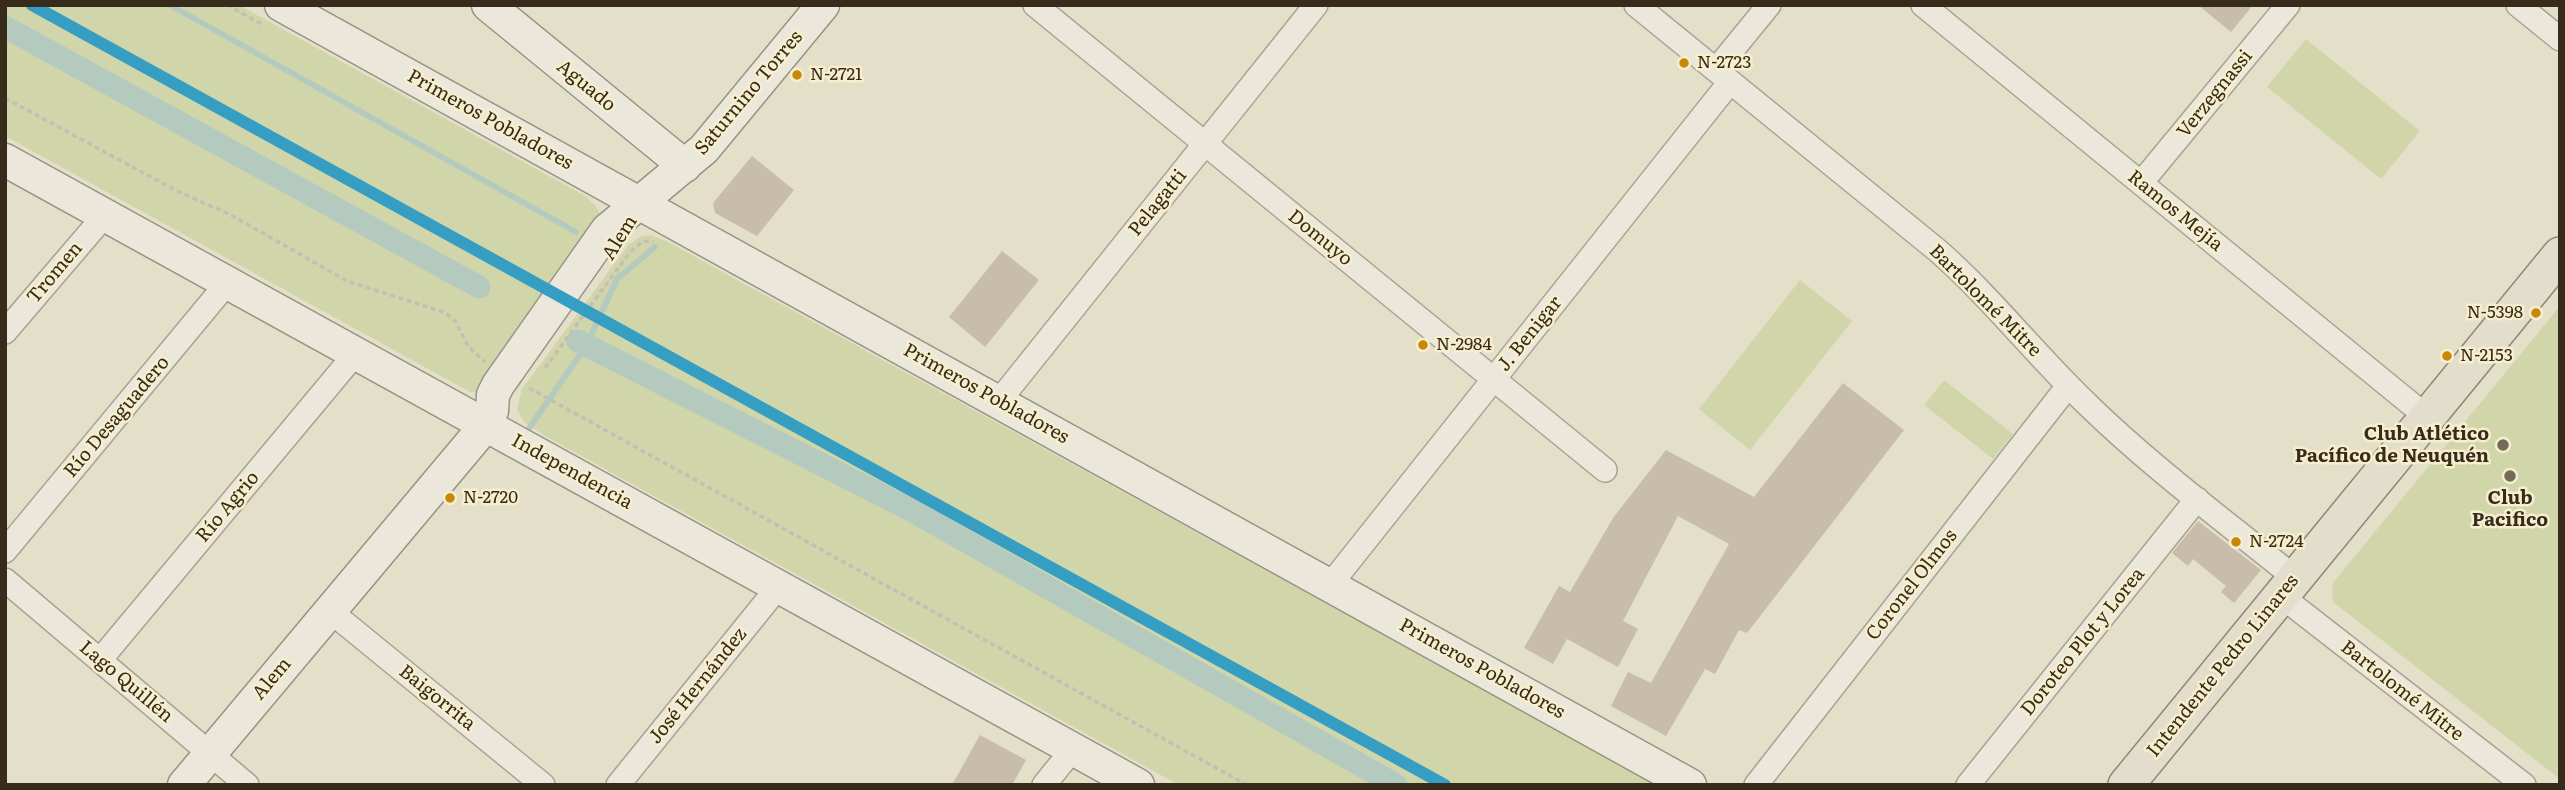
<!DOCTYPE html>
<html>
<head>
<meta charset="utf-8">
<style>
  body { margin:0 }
  #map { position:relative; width:2565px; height:790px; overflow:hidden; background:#e4dfc9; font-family:Literata,serif }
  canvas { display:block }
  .frame { position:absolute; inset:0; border:7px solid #372b1b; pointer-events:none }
</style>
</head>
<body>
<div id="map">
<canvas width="2565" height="790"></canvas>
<div class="frame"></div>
</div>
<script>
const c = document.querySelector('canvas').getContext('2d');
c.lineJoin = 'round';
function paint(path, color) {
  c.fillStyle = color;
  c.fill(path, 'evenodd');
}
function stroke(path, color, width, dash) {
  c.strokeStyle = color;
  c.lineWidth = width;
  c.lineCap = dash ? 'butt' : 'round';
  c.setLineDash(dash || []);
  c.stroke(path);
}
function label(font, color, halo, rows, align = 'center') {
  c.font = font + ' Literata,serif';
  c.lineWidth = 5;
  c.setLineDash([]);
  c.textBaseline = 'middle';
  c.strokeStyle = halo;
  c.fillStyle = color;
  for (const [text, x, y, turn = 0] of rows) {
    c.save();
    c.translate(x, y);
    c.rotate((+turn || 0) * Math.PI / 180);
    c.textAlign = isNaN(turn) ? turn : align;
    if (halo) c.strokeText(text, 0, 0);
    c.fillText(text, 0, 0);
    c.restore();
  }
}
paint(new Path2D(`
  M5,5h234l348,192 11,12 3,13 -119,170h-12l-465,-256z
  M2306,39l114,92 -39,48 -114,-92z
  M650,235l16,6 991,544h-478l-634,-349 -21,-14 -7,-13 5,-20 107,-145 13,-8z
  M1800,280l52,41 -102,129 -51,-41z
  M2560,306v473l-227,-177 -1,-18z
  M1944,380l69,54 -20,25 -69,-54z`), '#d1d6aa');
stroke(new Path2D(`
  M170,5l406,227
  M530,427l56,-81 31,-67 38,-32`), '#b5cabe', 6);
stroke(new Path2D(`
  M5,27l474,260
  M578,341l331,168 487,276`), '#b5cabe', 23);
paint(new Path2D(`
  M2198,5h55l-22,27z
  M752,156l42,34 -37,46 -42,-23 -2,-10z
  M1002,251l37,29 -54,67 -36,-30z
  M1843,383l61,47 -157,203 -8,-3 -24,44 -10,-5 -39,67 -55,-30 17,-34 23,11 78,-139 -51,-28 -55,105 15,8 -20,38 -51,-28 -14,25 -29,-16 35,-62 11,6 43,-74 53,-68 88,47z
  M2198,521l63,49 -27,33 -13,-11 5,-6 -33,-27 -5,7 -16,-13z
  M980,735l46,25 -14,25h-60z`), '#c8bcaa');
const street = new Path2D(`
  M1035,5l570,465
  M1636,5l301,245c55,48 100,107 153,157 64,62 136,115 205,171
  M1923,5l504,412
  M2518,5l42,34
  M1716,70l53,-65
  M2141,183l147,-178
  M5,332l100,-117
  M999,401l317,-396
  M5,551l223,-269
  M5,580l242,205
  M1330,585l400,-503
  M2281,596l243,189
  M330,611l213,174
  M100,660l256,-307
  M618,785l161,-199
  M1044,785l29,-36
  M1756,785l312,-399
  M1968,785l229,-286`);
const secondary = new Path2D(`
  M281,5l1409,780
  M488,5l197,161
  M5,160l1133,625
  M184,785l297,-354 11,-20 1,-16 5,-10 109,-155 97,-81 119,-144`);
const primary = new Path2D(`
  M2126,785l434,-530`);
stroke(street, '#a8a293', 26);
stroke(secondary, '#989283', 35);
stroke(primary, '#8e8879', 38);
stroke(new Path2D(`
  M227,5l35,19
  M5,98l170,92 56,25 116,66 99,32 10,9 12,24 17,16
  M545,368l85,-116 13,-11 10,1
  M529,388l718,397`), '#c3bfb2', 3.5, [5, 3.5]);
stroke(street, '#ebe8db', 23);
stroke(secondary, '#ebe8db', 32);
stroke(primary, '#e3decc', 35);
stroke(new Path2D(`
  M32,5l1413,780`), '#379ec3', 12);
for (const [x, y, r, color] of [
  [1684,63,6,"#c78707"],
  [797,75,6,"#c78707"],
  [2536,313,6,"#c78707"],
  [1423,345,6,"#c78707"],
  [2447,356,6,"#c78707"],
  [2503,445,7,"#746a58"],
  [2510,476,7,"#746a58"],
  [450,498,6,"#c78707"],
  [2236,542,6,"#c78707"]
]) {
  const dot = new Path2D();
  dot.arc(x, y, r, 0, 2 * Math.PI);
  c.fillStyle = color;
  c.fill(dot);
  stroke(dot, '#f7eecd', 2.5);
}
label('17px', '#372b1b', '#f7eecd', [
  ["N-2723",1697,63],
  ["N-2721",810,75],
  ["N-5398",2523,313,"right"],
  ["N-2984",1436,345],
  ["N-2153",2460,356],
  ["N-2720",463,498],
  ["N-2724",2249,542]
], 'left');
label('19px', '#372b1b', '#f7eecd', [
  ["Aguado",586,86,39],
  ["Saturnino Torres",749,93,-50],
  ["Verzegnassi",2215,94,-51],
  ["Primeros Pobladores",490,120,29],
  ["Pelagatti",1158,203,-51],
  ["Ramos Mejía",2175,211,39],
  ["Alem",620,238,-58],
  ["Domuyo",1320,238,39],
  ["Tromen",55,273,-50],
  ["Bartolomé Mitre",1985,301,45],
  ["J. Benigar",1530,334,-51],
  ["Primeros Pobladores",986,394,29],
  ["Río Desaguadero",117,417,-50],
  ["Independencia",572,472,29],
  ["Río Agrio",228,507,-50],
  ["Coronel Olmos",1912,585,-52],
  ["Doroteo Plot y Lorea",2083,642,-51],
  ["Intendente Pedro Linares",2223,666,-51],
  ["Primeros Pobladores",1482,669,29],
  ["Alem",272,679,-50],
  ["Lago Quillén",126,682,40],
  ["José Hernández",698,686,-51],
  ["Bartolomé Mitre",2402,691,38],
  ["Baigorrita",437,698,39]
]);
label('bold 19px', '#372b1b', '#f7eecd', [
  ["Club Atlético",2489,434],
  ["Pacífico de Neuquén",2489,456],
  ["Club",2510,498,"center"],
  ["Pacifico",2510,520,"center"]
], 'right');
</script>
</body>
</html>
